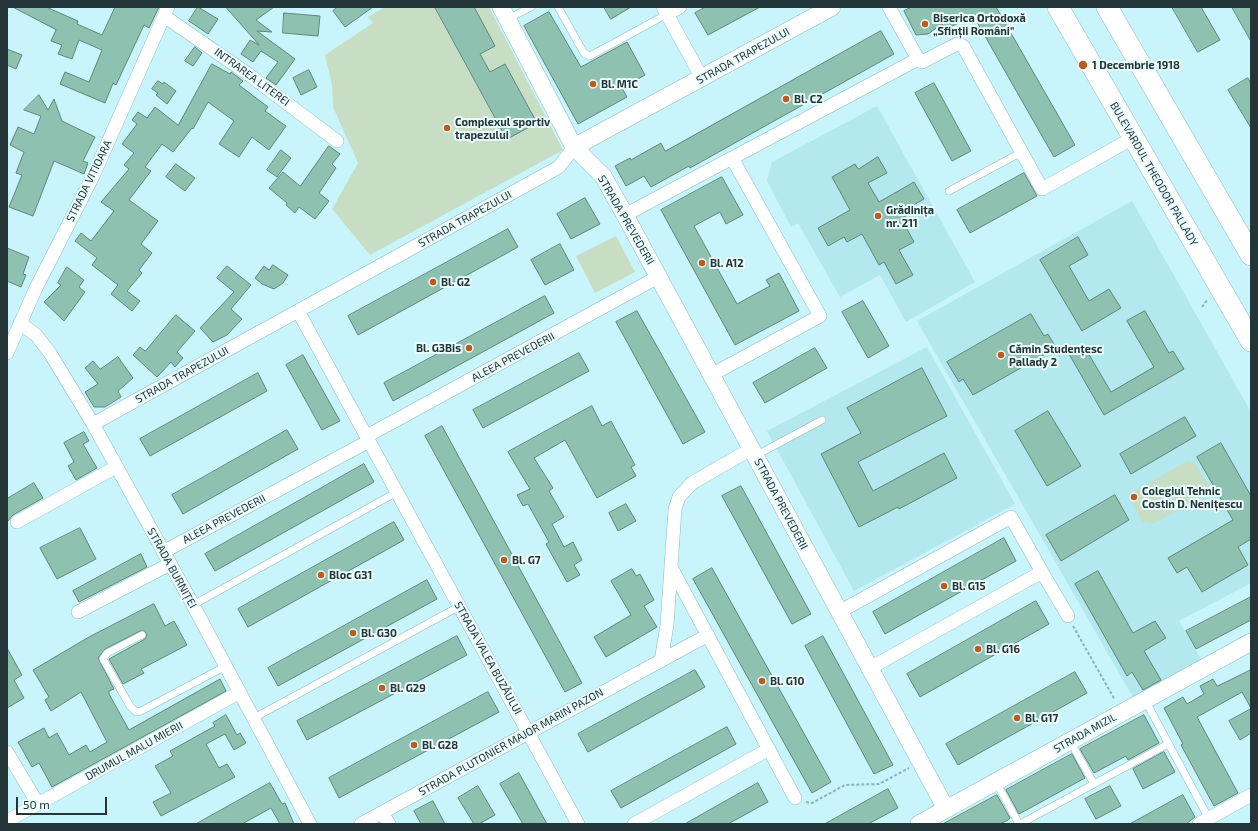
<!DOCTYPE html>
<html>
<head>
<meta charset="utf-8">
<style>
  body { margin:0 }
  #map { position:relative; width:1258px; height:831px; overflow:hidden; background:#c8f5fb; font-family:"Exo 2",sans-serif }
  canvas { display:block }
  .frame { position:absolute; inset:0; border:8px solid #243537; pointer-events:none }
  .scale { position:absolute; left:16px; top:797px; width:91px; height:18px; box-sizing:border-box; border:2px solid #243537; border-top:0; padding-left:5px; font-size:12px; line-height:14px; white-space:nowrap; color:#243537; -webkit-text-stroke:3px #ebfdff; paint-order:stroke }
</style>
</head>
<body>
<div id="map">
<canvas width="1258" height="831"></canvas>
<div class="frame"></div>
<div class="scale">50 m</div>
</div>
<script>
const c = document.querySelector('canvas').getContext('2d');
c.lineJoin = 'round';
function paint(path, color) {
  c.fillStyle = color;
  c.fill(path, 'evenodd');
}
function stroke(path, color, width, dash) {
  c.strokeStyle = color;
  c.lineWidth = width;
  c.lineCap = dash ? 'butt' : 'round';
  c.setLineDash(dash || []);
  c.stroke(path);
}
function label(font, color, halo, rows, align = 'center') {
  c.font = font + ' "Exo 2",sans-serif';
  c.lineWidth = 4;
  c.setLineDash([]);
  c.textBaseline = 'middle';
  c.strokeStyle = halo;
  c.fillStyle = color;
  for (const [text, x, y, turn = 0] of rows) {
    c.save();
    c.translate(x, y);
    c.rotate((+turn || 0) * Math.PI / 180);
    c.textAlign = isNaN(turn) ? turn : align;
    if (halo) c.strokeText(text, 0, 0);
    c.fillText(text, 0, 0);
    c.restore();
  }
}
paint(new Path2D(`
  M877,106l98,176 -69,40 -26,-47 -40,22 -42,-74 -7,4 -24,-46 5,-19z
  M1132,201l119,211v171l-72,38 23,40 -68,38 -217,-378z
  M927,347l88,157 -161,87 -87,-160z`), '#b2e8ee');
paint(new Path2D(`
  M385,7h104l74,143 -193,105 -38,-46 26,-46 -25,-56 -1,-22 -7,-30 48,-32 -5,-6z
  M616,236l19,36 -40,21 -19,-37z
  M1187,461l8,2 14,23 -3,8 -53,30 -10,-2 -12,-21 4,-10z`), '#c7dec4');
const building = new Path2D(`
  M13,7h33l32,14 -1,3 25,11 13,-28h44l-10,21 -5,-3 -28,60 -3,-2 -8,20 -45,-19 5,-12 24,10 13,-32 -23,-10 -7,19 -14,-5 4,-9 -11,-4 5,-11z
  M198,7l20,12 -10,15 -19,-13z
  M226,7h48l-18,13 16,12 -15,-1 38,28 -19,26 -10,-7 12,-16 -17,-11 -8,11 -12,-8 9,-14 9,5z
  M338,7h35l-28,20 -12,-16z
  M435,7h39l21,39 -15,8 10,18 15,-8 32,59 -30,16z
  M604,7h27l-20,12z
  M706,7h54l-52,28 -13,-22z
  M912,7h84l79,138 -21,12 -81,-142 -28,15 -3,-6 -14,10 -12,1 -12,-24z
  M1172,7h29l19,33 -22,12z
  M1232,7h19v34z
  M549,12l32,55 46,-25 18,33 -23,13 5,9 -49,27 -54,-98z
  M284,13l36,3 -2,20 -35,-3z
  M881,31l13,23 -204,114 -1,-2 -38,21 -7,-11 -18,10 -11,-20 15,-8 1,2 30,-17 4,8z
  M195,47l7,6 -9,13 -8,-5z
  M7,49l15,6 -6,14 -9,-4z
  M212,64l18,10 1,-2 12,9 -4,4 29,22 -3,4 21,15 -17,24 -17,-13 -13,20 -20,-13 15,-23 -26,-19 -15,27 -1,-1 -19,24 -11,-8 -17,23 6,4 -22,29 29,21 -17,23 11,9 -13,17 3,3 -15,18 13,10 -8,10 -21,-17 7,-9 -26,-20 5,-7 -22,-17 6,-8 10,8 23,-30 -13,-9 28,-33 -5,-4 10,-12 -12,-9 15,-20 -5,-4 6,-8 9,6 8,-11 23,18z
  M309,70l8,17 -16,8 -8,-17z
  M1248,78l3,6v44l-23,-38z
  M158,81l5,3 1,-2 12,9 -9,13 -11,-9 2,-2 -6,-4z
  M934,83l37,68 -19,10 -37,-68z
  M39,95l9,15 6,-11 8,22 33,16 -12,24 5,2 -4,11 -30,-13 -21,55 -24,-9 13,-32 -6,-2 8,-21 -14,-7 8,-18 16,7 7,-18 -17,-6z
  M329,146l11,8 -8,10 4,4 -17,25 10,8 -14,18 -16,-12 -4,6 -9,-8 1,-2 -18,-15 14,-16 17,14z
  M281,150l10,8 -14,19 -10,-7z
  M878,157l9,16 -19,10 11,19 35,-20 10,17 -21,12 3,5 -5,2 13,24 -15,8 14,25 -17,9 -12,-22 -5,3 -17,-31 -15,8 -3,-5 -16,9 -10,-18 32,-18 -18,-33 23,-13 3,5z
  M176,164l19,14 -10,13 -19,-14z
  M1024,173l13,23 -67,37 -13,-23z
  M722,177l21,38 -17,9 -6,-12 -26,14 43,78 33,-18 -4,-6 13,-7 20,38 -64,34 -74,-135z
  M585,198l15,26 -29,15 -14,-25z
  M508,229l10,18 -160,88 -10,-19z
  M1078,237l10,18 -19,11 20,35 20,-12 12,19 -39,23 -42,-71z
  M560,244l14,26 -29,15 -14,-25z
  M7,248l22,9 -6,17 3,1 -5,12 -14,-6z
  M273,265l15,10 -5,8 -9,6 -12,-5 -7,-6 9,-12 5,4z
  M227,266l24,19 -20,24 11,10 -15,16 -14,7 -13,-14 34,-36 -17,-14z
  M67,267l17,13 -5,7 6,5 -21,29 -20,-19 17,-17 -3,-2z
  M545,296l9,17 -161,88 -9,-18z
  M863,301l26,45 -21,12 -26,-46z
  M637,311l68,121 -22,12 -67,-122z
  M1145,311l24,42 4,-2 11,18 -80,46 -35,-61 15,-8 27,46 43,-25 -27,-46z
  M1031,314l13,22 4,-2 8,14 -83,47 -10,-16 -4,3 -12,-20z
  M176,315l19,16 -18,21 6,6 -8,9 -4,-5 -14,15 -24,-22 7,-8 5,4z
  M815,348l12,20 -62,35 -12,-20z
  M579,353l10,18 -106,57 -10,-18z
  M303,355l37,66 -18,9 -36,-65z
  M118,357l15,21 -15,13 3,6 -16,10h-11l-9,-15 13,-8 -13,-16 8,-7 7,8z
  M922,368l25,48 -89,46 15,29 71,-38 13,25 -58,31 -1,-2 -39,20 -38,-73 40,-21 -14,-25z
  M258,373l9,18 -117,65 -10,-17z
  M592,406l10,20 9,-5 24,44 -4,2 5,9 -39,22 -32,-58 -31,18 19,30 -4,3 15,26 -12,7 12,23 9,-5 9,18 -8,5 6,10 -13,7 -21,-38 3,-2 -21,-38 -5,2 -6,-11 13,-6 -22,-37z
  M1048,411l33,55 -34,20 -32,-55z
  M1185,417l11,19 -65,38 -11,-20z
  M442,426l140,257 -17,9 -140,-256z
  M287,430l11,19 -115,65 -11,-19z
  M84,432l5,9 -6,3 14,24 -21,12 -8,-14 6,-4 -10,-19z
  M1221,443l30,53v43l-13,8 10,18 -46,27 -15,-25 -10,6 -9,-15 65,-38 -36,-63z
  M364,464l10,18 -159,89 -10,-17z
  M34,483l9,15 -30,17 -6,7v-23z
  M741,486l70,128 -19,10 -70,-128z
  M1115,495l14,25 -68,41 -15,-26z
  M626,504l10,17 -18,10 -9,-18z
  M394,522l10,18 -156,87 -10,-18z
  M80,528l16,31 -39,20 -17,-31z
  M1004,538l12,23 -131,73 -12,-22z
  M141,554l6,13 -68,35 -6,-11z
  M712,568l119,214 -19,11 -119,-214z
  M632,569l4,7 4,-2 14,26 -10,6 13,21 -51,30 -12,-20 37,-22 -20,-34z
  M1098,571l35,62 22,-12 11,17 -22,13 17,29 -18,10 -11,-18 -5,4 -52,-92z
  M427,580l10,19 -159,87 -10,-18z
  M1251,597v23l-55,29 -10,-18z
  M1036,601l13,23 -129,73 -13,-23z
  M154,604l11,22 9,-5 13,24 -46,24 3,4 -21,11 -14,-25 36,-20 2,-4 -2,-4h-5l-35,18 -7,9 16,31 -5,2v3l20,36 91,-51 6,12 -174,96 -13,-24 -7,4 -14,-25 26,-14 5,10 8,-5 12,22 17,-10 4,7 17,-10 -26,-50 -30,19 -6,-11 4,-3 -16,-27 56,-33z
  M457,636l10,19 -160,85 -10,-19z
  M823,636l70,129 -19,9 -69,-128z
  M7,648l15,27 -8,5 10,18 -17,10z
  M695,670l10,17 -117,65 -10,-18z
  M1251,670v38l-9,-16 -45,25 41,76 -24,13 -33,-61 2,-1 -19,-36 19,-11 4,7 17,-10 -4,-8 13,-7 4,7z
  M1075,672l12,21 -129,72 -12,-21z
  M488,692l11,20 -160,86 -10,-20z
  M1251,709v24l-11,7 -11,-19z
  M226,715l11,20 3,-2 6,10 -12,7 -9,-16 -19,10 13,24 8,-4 8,13 -74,39 -8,-14 18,-9 -16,-27 18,-10 -3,-5 45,-25 -2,-3z
  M1144,715l15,28 -31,17 -2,-4 -32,17 -14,-24z
  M727,727l9,17 -115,64 -10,-17z
  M1164,752l11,20 -32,17 -10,-20z
  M1072,754l13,24 -66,36 -13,-24z
  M519,773l28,51h-24l-23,-40z
  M270,783l12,21 3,-1 9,21h-14l-9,-16 -29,16h-46z
  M758,783l10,19 -40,22h-43z
  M478,786l17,29 -16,9h-5l-16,-26z
  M1110,786l11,20 -25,13 -11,-20z
  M888,789l10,19 -30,16h-43z
  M997,795l13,23 -2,2 -8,4h-57z
  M1183,795l12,22 -9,7h-56z
  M433,801l12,23h-24l-7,-13z`);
paint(building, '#8fc1b1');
stroke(building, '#5f867a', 1);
const service = new Path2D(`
  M558,7l26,46 6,3 77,-42
  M508,19l23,-12
  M949,191l73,-39
  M755,456l67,-36
  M193,605l204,-113
  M142,635l-35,18 -4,6 27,47 6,6 5,-1 85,-45
  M1145,700l64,119
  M254,718l206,-112
  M1070,741l24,43
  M996,782l23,42
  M1020,824l148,-80`);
const minor = new Path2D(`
  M663,7l39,71
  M889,7l29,52 4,3 35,-18 6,2 79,143 91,-51
  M667,14l13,-7
  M164,16l84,58 89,67
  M625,215l293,-156
  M298,311l280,513
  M20,323l16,12 14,18 43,71 100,181 117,219
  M7,353l29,-65 57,-112 75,-169
  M711,375l109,-59 -88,-158
  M93,424l466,-257 15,-20
  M367,436l291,-159
  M17,522l99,-55
  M163,552l206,-111
  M671,567l124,231
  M1042,572l26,44
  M78,612l92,-48
  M839,612l172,-95 31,55 -172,96
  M661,661l6,-36 8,-116 4,-12 13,-14 59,-34
  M7,752l31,52
  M382,813l7,11
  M7,821l233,-129
  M361,824l347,-189
  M634,824l135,-75
  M1199,824l52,-29`);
const tertiary = new Path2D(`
  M501,7l73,140 29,29 22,39 321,594
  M574,147l258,-140
  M919,824l332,-182`);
const primary = new Path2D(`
  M1058,7l193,334
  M1107,7l144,248`);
stroke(service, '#8eb9be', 8);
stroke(minor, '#8eb9be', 14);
stroke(tertiary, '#8eb9be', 18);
stroke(primary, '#8eb9be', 22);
stroke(new Path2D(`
  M1202,307l6,-8
  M1073,626l42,74
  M806,802l6,1 33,-18 34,-1 30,-16`), '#8eb1b6', 2, [3, 2]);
stroke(service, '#fff', 7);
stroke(minor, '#fff', 13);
stroke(tertiary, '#fff', 17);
stroke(primary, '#fff', 21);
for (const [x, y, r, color] of [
  [925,24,4,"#bd5b1f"],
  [1083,65,5,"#bd5b1f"],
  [593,84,4,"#bd5b1f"],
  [786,99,4,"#bd5b1f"],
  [447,128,4,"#bd5b1f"],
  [878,216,4,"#bd5b1f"],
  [702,263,4,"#bd5b1f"],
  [433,282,4,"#bd5b1f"],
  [469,348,4,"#bd5b1f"],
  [1001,355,4,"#bd5b1f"],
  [1134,497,4,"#bd5b1f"],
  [504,560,4,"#bd5b1f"],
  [321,575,4,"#bd5b1f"],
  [944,586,4,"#bd5b1f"],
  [353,633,4,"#bd5b1f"],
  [978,649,4,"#bd5b1f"],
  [762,681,4,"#bd5b1f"],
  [382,688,4,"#bd5b1f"],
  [1017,718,4,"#bd5b1f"],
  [414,745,4,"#bd5b1f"]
]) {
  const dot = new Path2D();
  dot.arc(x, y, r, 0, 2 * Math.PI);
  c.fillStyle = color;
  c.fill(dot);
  stroke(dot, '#ebfdff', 1.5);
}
label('bold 11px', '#243537', '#ebfdff', [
  ["Biserica Ortodoxă",933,18],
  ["„Sfinții Români”",933,31],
  ["1 Decembrie 1918",1092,65],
  ["Bl. M1C",601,84],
  ["Bl. C2",794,99],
  ["Complexul sportiv",455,122],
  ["trapezului",455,135],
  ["Grădinița",886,210],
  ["nr. 211",886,223],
  ["Bl. A12",710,263],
  ["Bl. G2",441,282],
  ["Bl. G3Bis",461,348,"right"],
  ["Cămin Studențesc",1009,349],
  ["Pallady 2",1009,362],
  ["Colegiul Tehnic",1142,491],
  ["Costin D. Nenițescu",1142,504],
  ["Bl. G7",512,560],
  ["Bloc G31",329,575],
  ["Bl. G15",952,586],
  ["Bl. G30",361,633],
  ["Bl. G16",986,649],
  ["Bl. G10",770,681],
  ["Bl. G29",390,688],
  ["Bl. G17",1025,718],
  ["Bl. G28",422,745]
], 'left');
label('11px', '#243537', '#ebfdff', [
  ["STRADA TRAPEZULUI",743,56,-29],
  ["INTRAREA LITEREI",252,77,36],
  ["BULEVARDUL THEODOR PALLADY",1154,174,60],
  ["STRADA VITIOARA",89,181,-64],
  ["STRADA TRAPEZULUI",465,219,-29],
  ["STRADA PREVEDERII",626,220,60],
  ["ALEEA PREVEDERII",513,357,-28],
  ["STRADA TRAPEZULUI",182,375,-29],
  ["STRADA PREVEDERII",781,504,62],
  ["ALEEA PREVEDERII",224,519,-28],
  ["STRADA BURNIȚEI",172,568,61],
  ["STRADA VALEA BUZĂULUI",488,658,61],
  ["STRADA MIZIL",1085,733,-29],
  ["STRADA PLUTONIER MAJOR MARIN PAZON",511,742,-29],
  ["DRUMUL MALU MIERII",134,751,-29]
]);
</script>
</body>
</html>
